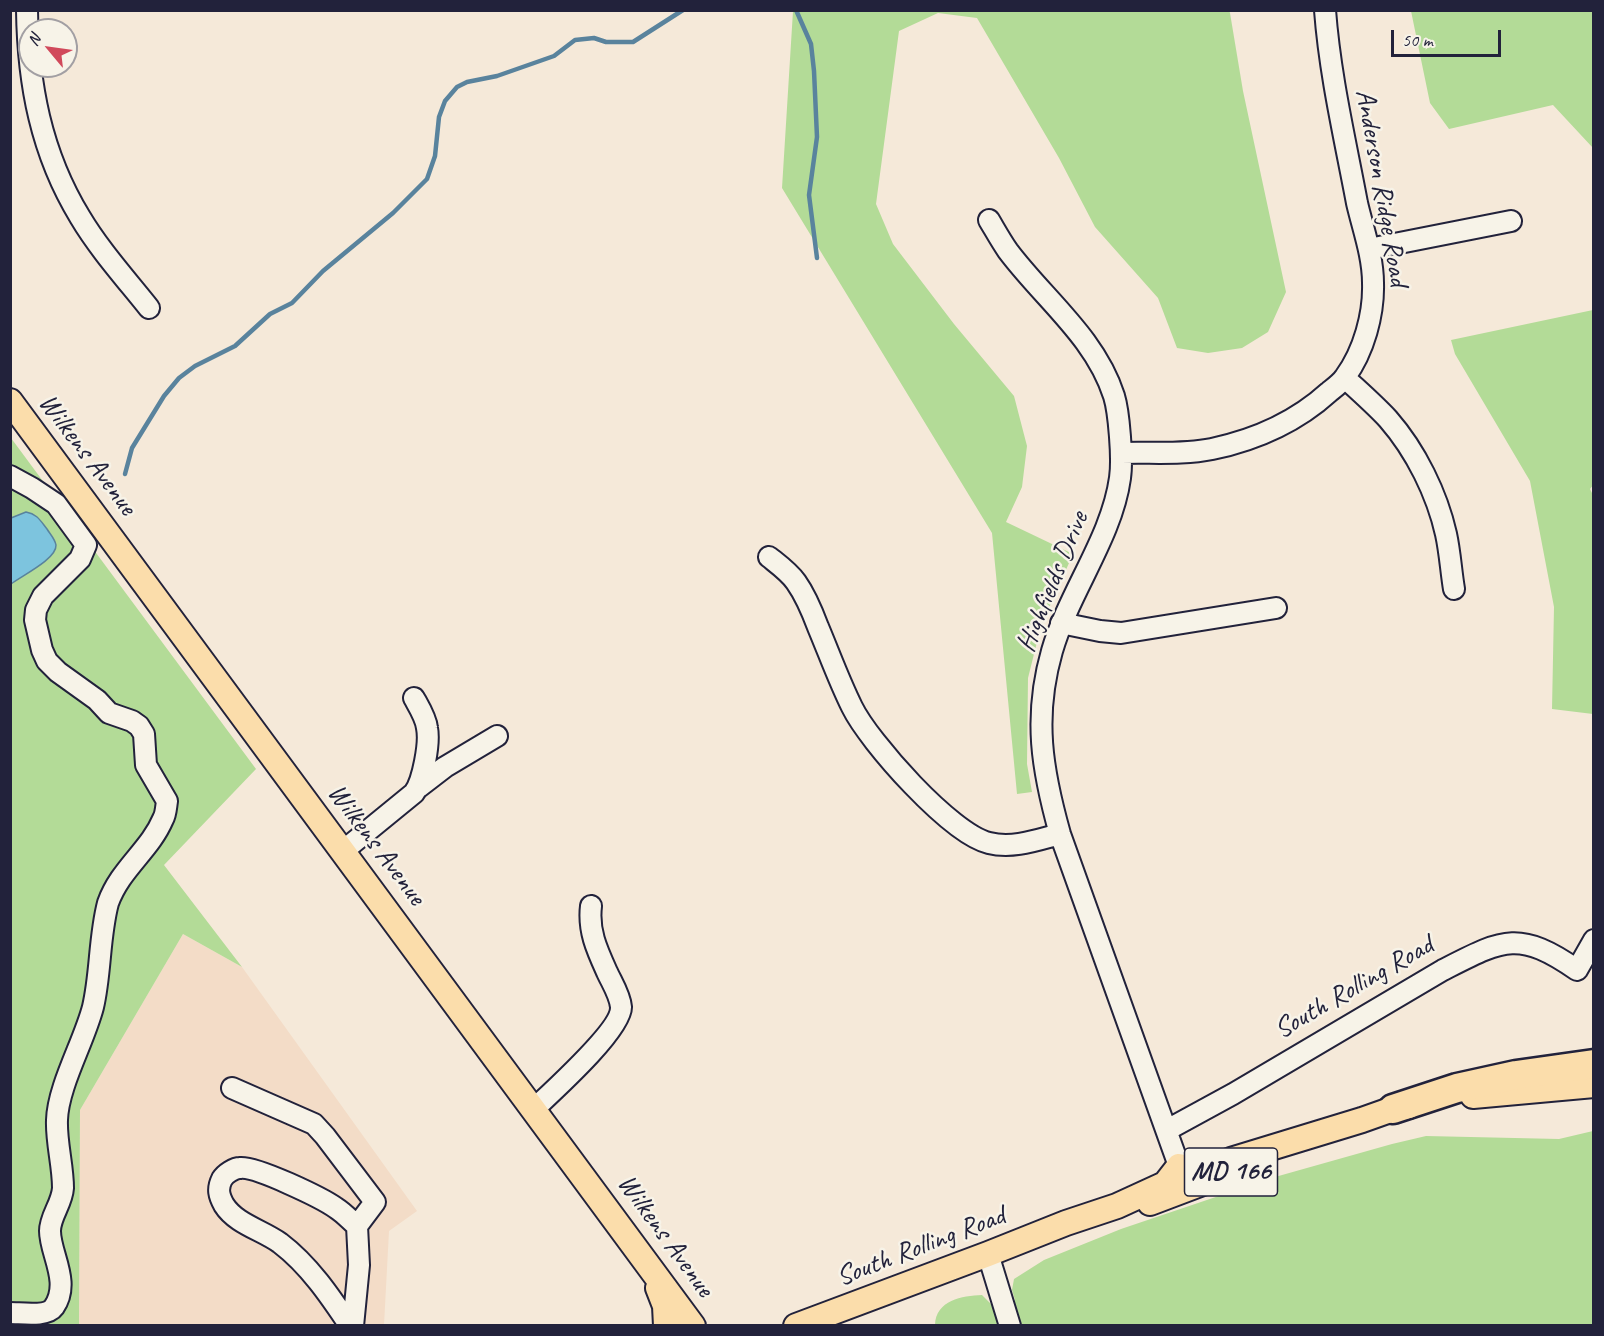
<!DOCTYPE html>
<html>
<head>
<meta charset="utf-8">
<style>
  body { margin:0 }
  #map { position:relative; width:1604px; height:1336px; overflow:hidden; background:#f5e9d9; font-family:Caveat,sans-serif }
  canvas { display:block }
  .frame { position:absolute; inset:0; border:12px solid #22223b; pointer-events:none }
  .north { position:absolute; left:18px; top:18px; width:60px; height:60px; box-sizing:border-box; background:#f7f3e8; border:2px solid #a29fa3; border-radius:50%; rotate:299deg; font-size:16px; font-weight:700; line-height:24px; text-align:center; color:#22223b }
  .north::after { content:''; display:block; margin:auto; width:21px; height:27px; background:#d1495b; clip-path:polygon(50% 0,100% 100%,50% 72%,0 100%) }
  .scale { position:absolute; left:1391px; top:30px; width:110px; height:27px; box-sizing:border-box; border:3px solid #22223b; border-top:0; padding-left:8px; font-size:18px; line-height:21px; white-space:nowrap; color:#22223b; -webkit-text-stroke:4px #f7f3e8; paint-order:stroke }
</style>
</head>
<body>
<div id="map">
<canvas width="1604" height="1336"></canvas>
<div class="frame"></div>
<div class="north">N</div>
<div class="scale">50 m</div>
</div>
<script>
const c = document.querySelector('canvas').getContext('2d');
c.lineJoin = 'round';
function paint(path, color) {
  c.fillStyle = color;
  c.fill(path, 'evenodd');
}
function stroke(path, color, width, dash) {
  c.strokeStyle = color;
  c.lineWidth = width;
  c.lineCap = dash ? 'butt' : 'round';
  c.setLineDash(dash || []);
  c.stroke(path);
}
function label(font, color, halo, rows, align = 'center') {
  c.font = font + ' Caveat,sans-serif';
  c.lineWidth = 5;
  c.setLineDash([]);
  c.textBaseline = 'middle';
  c.strokeStyle = halo;
  c.fillStyle = color;
  for (const [text, x, y, turn = 0] of rows) {
    c.save();
    c.translate(x, y);
    c.rotate((+turn || 0) * Math.PI / 180);
    c.textAlign = isNaN(turn) ? turn : align;
    if (halo) c.strokeText(text, 0, 0);
    c.fillText(text, 0, 0);
    c.restore();
  }
}
paint(new Path2D(`
  M183,934l59,33 175,244 -28,20 -5,94 -305,1 1,-216z`), '#f3dcc7');
paint(new Path2D(`
  M793,11l436,-1 1,3 13,78 43,201 -18,40 -26,16 -34,5 -31,-5 -19,-50 -63,-71 -36,-69 -82,-140 -39,-5 -39,18 -23,173 17,40 61,80 60,72 13,50 -5,41 -16,35 67,32 -32,72 -13,52 -1,86 5,28 -15,2 -25,-261 -210,-345z
  M1411,11h182v137l-40,-43 -104,24 -19,-26z
  M1593,310l1,174 -4,5 4,8 -1,217 -41,-5 2,-102 -24,-126 -75,-127 -4,-14z
  M11,438l245,331 -92,96 78,102 -59,-33 -103,176 -1,215h-68z
  M1593,1131v194h-573l-7,-24 2,-1 -3,-10 2,-11 30,-19 77,-31 154,-52 117,-33 34,-8 133,3z
  M982,1295l10,10 6,20h-63c1,-25 27,-29 47,-30z`), '#b3db97');
const water = new Path2D(`
  M26,512c11,2 14,8 21,17 3,5 8,10 9,16 1,14 -35,31 -45,39v-66z`);
paint(water, '#7dc4de');
stroke(water, '#59839d', 1.5);
stroke(new Path2D(`
  M796,10l15,34 3,27 3,66 -8,58 8,63
  M125,474l7,-26 32,-52 15,-18 16,-12 40,-20 35,-32 22,-11 31,-32 70,-58 34,-34 8,-23 4,-39 6,-16 12,-14 10,-5 30,-6 57,-20 21,-16 19,-2 12,4h27l50,-32`), '#59839d', 4.5);
const minor = new Path2D(`
  M27,10c1,74 14,143 53,207 19,32 45,61 69,91
  M989,220c6,10 12,21 19,31 36,48 87,86 106,145 4,13 5,28 6,41 1,13 2,27 0,41 -8,59 -51,114 -68,173 -19,66 -10,119 8,183l119,332
  M1369,249l142,-28
  M1345,378c14,13 30,27 43,41 28,32 49,75 58,115 4,18 5,37 8,55
  M1121,453c30,-1 62,2 91,-4 43,-9 84,-27 117,-57 5,-4 12,-9 16,-15 19,-26 29,-63 28,-94 0,-27 -10,-54 -16,-80 -12,-64 -27,-127 -32,-193
  M10,476l22,12 24,16 30,41 -6,14 -37,37 -7,14 -1,10 7,30 5,11 11,11 39,28 12,13 23,8 7,5 5,8 2,31 21,36c-1,6 -1,13 -4,18 -13,31 -43,50 -55,84 -9,34 -7,70 -15,104 -9,35 -35,79 -36,113 -1,22 6,45 6,68 -1,16 -13,28 -13,43 0,23 21,51 4,76 -7,10 -32,6 -44,6
  M769,557c10,8 20,15 27,25 10,14 16,29 22,45 11,26 21,54 34,80 17,35 99,127 137,136 24,6 48,-3 71,-9
  M1061,623l39,8 21,2 155,-25
  M419,787l26,-20 52,-31
  M343,851l71,-58c9,-12 16,-50 13,-65 -1,-10 -8,-21 -13,-30
  M232,1088l82,36 11,12 50,66 -18,24 2,39 -6,61
  M534,1109c18,-17 88,-80 87,-102 -1,-12 -9,-24 -14,-35 -10,-22 -19,-41 -16,-66
  M1167,1130l66,-36 210,-124c59,-30 75,-41 134,0l17,-30
  M988,1254l22,72
  M350,1326c-20,-30 -41,-61 -70,-83 -18,-13 -44,-19 -56,-38 -5,-9 -7,-16 -2,-26 3,-5 12,-11 18,-11 16,-2 82,30 96,40 8,5 14,12 21,18`);
const major = new Path2D(`
  M10,401l683,925
  M1473,1096l121,-11
  M1179,1166l22,6 30,-12 131,-40 31,-11 16,-3
  M1150,1203l74,-28
  M658,1288l7,18 1,20
  M796,1326l192,-72 78,-31 51,-17 48,-22 14,-18`);
const highway = new Path2D(`
  M1393,1109l64,-21 59,-13 78,-11`);
stroke(minor, '#22223b', 24);
stroke(major, '#22223b', 28);
stroke(highway, '#22223b', 33);
stroke(minor, '#f7f3e8', 20);
stroke(major, '#fbddab', 24);
stroke(highway, '#fbddab', 28);
for (const [x, y, w] of [
  [1231,1172,93]
]) {
  const box = new Path2D();
  box.roundRect(x - w / 2, y - 24, w, 48, 4.5);
  c.fillStyle = '#f7f3e8';
  c.fill(box);
  stroke(box, '#22223b', 1.5);
}
label('bold 27px', '#22223b', null, [
  ["MD 166",1231,1172]
]);
label('28px', '#22223b', '#f7f3e8', [
  ["Anderson Ridge Road",1381,188,80],
  ["Wilkens Avenue",87,455,53],
  ["Highfields Drive",1053,582,-68],
  ["Wilkens Avenue",376,845,53],
  ["South Rolling Road",1354,988,-30],
  ["Wilkens Avenue",665,1236,54],
  ["South Rolling Road",921,1247,-21]
]);
</script>
</body>
</html>
